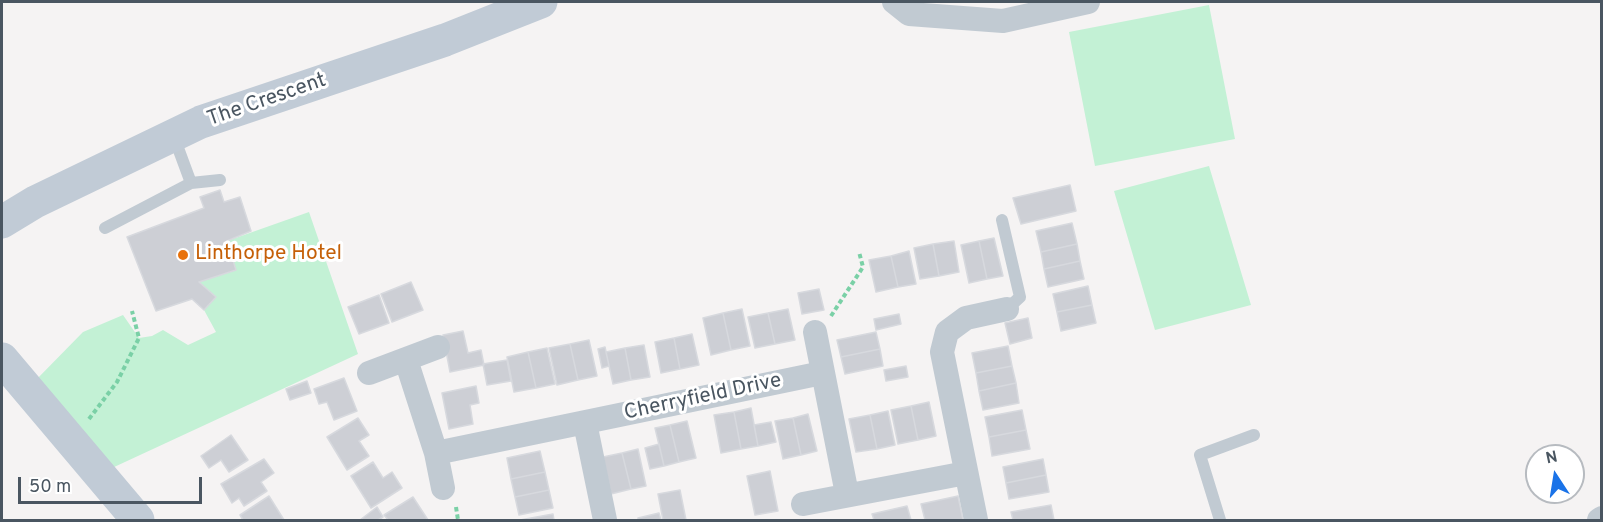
<!DOCTYPE html>
<html>
<head>
<meta charset="utf-8">
<style>
  body { margin:0 }
  #map { position:relative; width:1603px; height:522px; overflow:hidden; background:#f5f3f3; font-family:Overpass,sans-serif }
  canvas { display:block }
  .frame { position:absolute; inset:0; border:3px solid #4a5661; pointer-events:none }
  .north { position:absolute; left:1525px; top:444px; width:60px; height:60px; box-sizing:border-box; background:#fff; border:2px solid #b7bbc0; border-radius:50%; rotate:348deg; font-size:16px; font-weight:700; line-height:24px; text-align:center; color:#4a5661 }
  .north::after { content:''; display:block; margin:auto; width:21px; height:27px; background:#1a73e8; clip-path:polygon(50% 0,100% 100%,50% 72%,0 100%) }
  .scale { position:absolute; left:18px; top:477px; width:184px; height:27px; box-sizing:border-box; border:3px solid #4a5661; border-top:0; padding-left:8px; font-size:18px; line-height:21px; white-space:nowrap; color:#4a5661; -webkit-text-stroke:4px #fff; paint-order:stroke }
</style>
</head>
<body>
<div id="map">
<canvas width="1603" height="522"></canvas>
<div class="frame"></div>
<div class="north">N</div>
<div class="scale">50 m</div>
</div>
<script>
const c = document.querySelector('canvas').getContext('2d');
c.lineJoin = 'round';
function paint(path, color) {
  c.fillStyle = color;
  c.fill(path, 'evenodd');
}
function stroke(path, color, width, dash) {
  c.strokeStyle = color;
  c.lineWidth = width;
  c.lineCap = dash ? 'butt' : 'round';
  c.setLineDash(dash || []);
  c.stroke(path);
}
function label(font, color, halo, rows, align = 'center') {
  c.font = font + ' Overpass,sans-serif';
  c.lineWidth = 6;
  c.setLineDash([]);
  c.textBaseline = 'middle';
  c.strokeStyle = halo;
  c.fillStyle = color;
  for (const [text, x, y, turn = 0] of rows) {
    c.save();
    c.translate(x, y);
    c.rotate((+turn || 0) * Math.PI / 180);
    c.textAlign = isNaN(turn) ? turn : align;
    if (halo) c.strokeText(text, 0, 0);
    c.fillText(text, 0, 0);
    c.restore();
  }
}
paint(new Path2D(`
  M1209,5l26,134 -140,27 -26,-134z
  M1209,166l42,139 -96,25 -41,-139z
  M309,212l49,142 -246,114 -78,-86 49,-50 40,-17 16,23 13,-2 11,-6 25,15 28,-13 -12,-22 12,-13 -17,-15 37,-12 -9,-29z`), '#c3f1d5');
const building = new Path2D(`
  M1070,185l6,26 -55,13 -8,-26z
  M220,190l4,12 16,-5 11,34 -24,10 9,29 -37,12 17,15 -12,13 -12,-11 -36,12 -29,-74 77,-29 -4,-11z
  M1072,223l5,21 -36,8 -5,-21z
  M994,238l9,38 -16,3 -8,-38z
  M954,241l5,31 -20,4 -6,-32z
  M979,241l8,38 -18,4 -8,-38z
  M933,244l6,32 -19,3 -6,-31z
  M1077,244l3,17 -36,8 -3,-17z
  M909,251l7,33 -18,3 -7,-31z
  M891,256l7,31 -22,5 -7,-32z
  M1080,261l4,18 -36,8 -4,-18z
  M411,282l12,28 -31,12 -11,-28z
  M1088,286l4,19 -35,7 -4,-18z
  M819,289l5,21 -22,4 -4,-21z
  M379,295l10,28 -30,11 -11,-27z
  M1092,305l4,18 -35,8 -4,-19z
  M742,309l8,37 -19,4 -8,-37z
  M788,309l7,31 -20,4 -7,-31z
  M723,313l8,37 -20,5 -8,-37z
  M768,313l7,31 -20,4 -7,-31z
  M899,314l2,10 -25,6 -2,-11z
  M1028,318l4,20 -22,6 -5,-21z
  M463,331l5,22 13,-3 3,15 -34,7 -7,-37z
  M876,332l4,17 -39,8 -4,-17z
  M692,334l7,31 -19,4 -6,-31z
  M674,338l6,31 -19,4 -6,-31z
  M589,340l8,36 -19,4 -8,-36z
  M570,344l8,36 -21,5 -8,-37z
  M644,345l6,32 -19,3 -6,-32z
  M1008,346l4,20 -36,7 -4,-20z
  M605,347l4,19 -7,2 -4,-19z
  M547,348l8,36 -19,4 -8,-36z
  M625,348l6,32 -18,4 -7,-32z
  M880,349l3,17 -38,8 -4,-17z
  M528,352l8,36 -22,4 -7,-35z
  M507,360l4,21 -24,4 -4,-21z
  M906,366l2,11 -22,4 -2,-11z
  M1012,366l4,17 -37,8 -3,-18z
  M344,378l13,33 -23,9 -7,-18 -8,2 -5,-15z
  M307,381l4,12 -21,7 -4,-11z
  M1016,383l3,20 -36,7 -4,-19z
  M476,386l3,17 -9,2 3,19 -24,5 -7,-36z
  M929,402l7,34 -18,4 -7,-34z
  M911,406l7,34 -20,4 -7,-34z
  M751,408l7,38 -17,3 -7,-37z
  M1022,410l4,20 -37,7 -4,-20z
  M888,411l7,34 -18,4 -7,-34z
  M734,412l7,37 -20,4 -7,-38z
  M808,414l9,37 -16,4 -8,-37z
  M870,415l7,34 -21,3 -7,-33z
  M358,418l11,17 -10,6 10,15 -22,14 -20,-33z
  M793,418l8,37 -18,4 -8,-38z
  M687,421l9,37 -17,4 -9,-37z
  M771,422l5,20 -18,4 -4,-21z
  M670,425l9,37 -15,4 -9,-38z
  M1026,430l4,19 -38,7 -3,-19z
  M231,435l17,25 -19,12 -8,-12 -12,8 -8,-12z
  M659,444l5,22 -14,3 -5,-21z
  M638,449l8,37 -15,3 -9,-36z
  M540,451l5,21 -34,7 -4,-21z
  M622,453l9,36 -20,5 -8,-37z
  M264,459l10,14 -13,9 6,9 -23,15 -5,-8 -7,5 -11,-19z
  M1043,459l3,16 -40,8 -3,-16z
  M373,462l10,16 9,-6 10,16 -31,20 -20,-32z
  M770,471l8,40 -23,4 -8,-39z
  M545,472l4,18 -34,7 -4,-18z
  M1046,475l3,17 -40,7 -3,-16z
  M549,490l4,18 -34,7 -4,-18z
  M680,490l6,30h-23l-5,-26z
  M269,496l15,24h-41l-3,-5z
  M958,496l5,24h-38l-4,-16z
  M413,497l15,23h-40l-4,-5z
  M1051,505l3,15h-41l-2,-8z
  M907,506l4,14h-37l-2,-6z
  M377,507l6,10 -5,3h-18z
  M659,513l2,7h-23v-2z
  M553,514l1,6h-34z`);
paint(building, '#cdcfd5');
stroke(building, '#d7d9de', 1.5);
stroke(new Path2D(`
  M831,316l32,-49 -4,-15
  M89,419l28,-37 22,-44 -7,-27
  M456,507l2,13`), '#7ad0a6', 4, [4.5, 3]);
stroke(new Path2D(`
  M191,183l29,-3
  M1002,220l18,77 -13,12
  M105,228l86,-45 -17,-46
  M1220,520l-20,-65 54,-20`), '#c1cad2', 12);
stroke(new Path2D(`
  M894,2l15,12 94,7 85,-19
  M815,332l32,162
  M406,360l30,93 7,35
  M369,373l69,-26
  M585,423l20,97
  M436,453l386,-80
  M803,504l163,-31
  M976,520l-34,-168 5,-20 19,-14 41,-9
  M1599,520l3,-2`), '#c1cad2', 24);
stroke(new Path2D(`
  M2,222l33,-20 166,-80 244,-82 96,-38
  M2,359l136,161`), '#c1cbd6', 33);
for (const [x, y, r, color] of [
  [183,255,6,"#e8710a"]
]) {
  const dot = new Path2D();
  dot.arc(x, y, r, 0, 2 * Math.PI);
  c.fillStyle = color;
  c.fill(dot);
  stroke(dot, '#fff', 2);
}
label('21px', '#4a5661', '#fff', [
  ["The Crescent",267,101,-19],
  ["Cherryfield Drive",703,398,-12]
]);
label('21px', '#c56008', '#fff', [
  ["Linthorpe Hotel",195,255]
], 'left');
</script>
</body>
</html>
